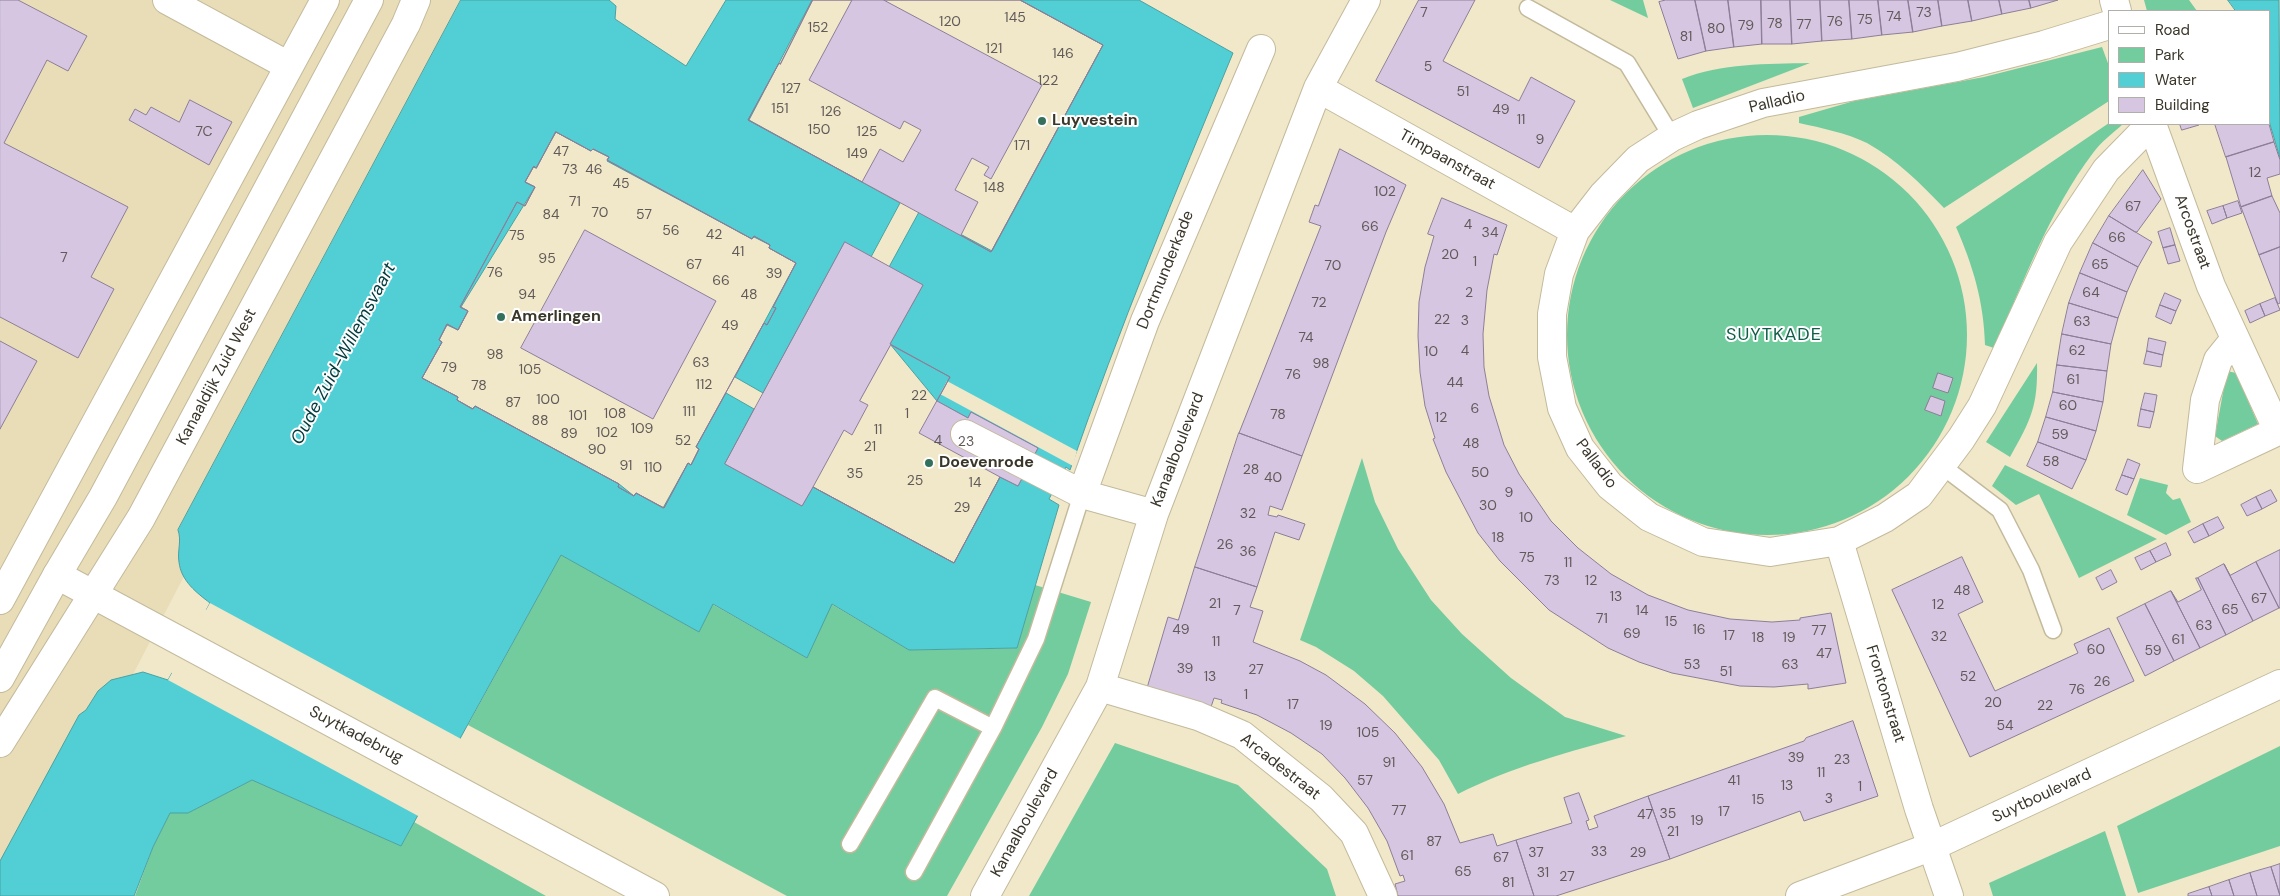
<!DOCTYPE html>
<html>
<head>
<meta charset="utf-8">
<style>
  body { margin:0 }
  #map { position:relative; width:2280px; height:896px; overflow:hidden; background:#f1e7c9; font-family:"DM Sans",sans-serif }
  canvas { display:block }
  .legend { position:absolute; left:2108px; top:10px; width:162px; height:115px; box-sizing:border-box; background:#fff; border:1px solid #b0afaa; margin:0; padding:6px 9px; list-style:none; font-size:15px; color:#3a362a }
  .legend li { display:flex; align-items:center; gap:10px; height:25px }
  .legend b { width:25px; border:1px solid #b0afaa }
</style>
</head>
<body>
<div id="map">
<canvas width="2280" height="896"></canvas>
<ul class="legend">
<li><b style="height:6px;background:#fff"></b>Road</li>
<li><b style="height:14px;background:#73cc9d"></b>Park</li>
<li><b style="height:14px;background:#51cfd5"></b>Water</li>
<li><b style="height:14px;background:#d6c6e2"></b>Building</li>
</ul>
</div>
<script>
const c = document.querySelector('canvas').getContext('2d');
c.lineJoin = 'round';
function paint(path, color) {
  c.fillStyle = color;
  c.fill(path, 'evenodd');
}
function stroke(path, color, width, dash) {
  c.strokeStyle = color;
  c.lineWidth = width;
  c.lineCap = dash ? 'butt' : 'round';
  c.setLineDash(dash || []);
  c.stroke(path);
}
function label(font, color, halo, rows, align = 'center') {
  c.font = font + ' "DM Sans",sans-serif';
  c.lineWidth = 4;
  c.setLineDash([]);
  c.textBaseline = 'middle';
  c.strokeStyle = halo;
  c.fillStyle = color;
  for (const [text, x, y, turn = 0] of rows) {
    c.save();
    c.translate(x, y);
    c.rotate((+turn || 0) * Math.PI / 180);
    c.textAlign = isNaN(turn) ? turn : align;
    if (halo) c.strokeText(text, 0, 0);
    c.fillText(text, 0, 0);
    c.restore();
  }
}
paint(new Path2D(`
  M0,0h483l-409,788 -74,108z`), '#e8ddb7');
paint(new Path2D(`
  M1610,0h33l5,18z
  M2144,0h45l8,11h-50z
  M2102,47l7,19v35l-165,107c-23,-24 -48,-49 -77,-65 -21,-10 -45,-15 -68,-20v-6l55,-16 130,-24z
  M1810,63l-117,45 -11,-29c39,-16 85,-15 128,-16z
  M2109,123l14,1c-10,9 -22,18 -30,29 -44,58 -69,129 -99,195l-9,-3c-1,-43 -12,-79 -29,-118z
  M1567 335a200 200 0 1 1 400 0a200 200 0 1 1-400 0Z
  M2037,363c1,43 -6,57 -27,94l-24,-15z
  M2227,371l9,2 22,51 -36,17 -7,-5z
  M1362,458l13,44 23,47 33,51 31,34 49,44 54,39 61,19c-57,16 -115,31 -168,58l-19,-34 -56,-64 -29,-25 -38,-24 -16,-7z
  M2005,465l152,74 -78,39 -40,-84 -23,11 -24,-19z
  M2140,478l28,7 -2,8 7,7 7,-2 11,24 -25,13 -39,-20z
  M561,555l138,77 13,-28 95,54 24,-54 78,46 108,-2 18,-63 56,17 -23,72 -26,53 -95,169h-160l-319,-171z
  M1115,743l123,42 89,84 9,27h-307z
  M2280,746v100l-142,47 -21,-67z
  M252,780l149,66 13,-24 132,74h-411l18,-49 17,-34h18z
  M2105,831l21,65h-133l-4,-13z`), '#73cc9d');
const water = new Path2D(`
  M461,0h148l7,6 -1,13 71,47 40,-66h86l-63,120 151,83 -29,54 -26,-14 -82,150 -28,-16 61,-114 -27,-15 1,-3 -16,-8 -2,2 -145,-78 2,-4 -16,-8 -2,2 -35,-19 -20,36 -3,-1 -8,15 10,5 -74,120 7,4 -10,19 -11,-5 -8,15 3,2 -20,36 36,19 -1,3 15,9 3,-3 144,78 15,12 2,-3 27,15 25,-45 3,2 8,-16 -3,-2 30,-54 28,16 -29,55 77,42 11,-19 141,76 46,-86 18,9 20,-38 -67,-36 -3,6 -31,-17 -47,-57 33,-59 -34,-18 30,-55 73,39 111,-206 -83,-45h119l94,53c-57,138 -114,276 -163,417l-4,-3 -17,32 10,6 -42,143 -108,2 -77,-46 -25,54 -94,-54 -14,28 -138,-77 -160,291 -149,-66 -64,33h-18l-17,34 -19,49h-134v-35l79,-146 7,-5 12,-19 13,-11 32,-8 25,8 42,-77c-13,-10 -29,-22 -31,-41 -2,-11 3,-21 -1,-32z
  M2228,0h51l1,158 -11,-37v-110h-33z`);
paint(water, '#51cfd5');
stroke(water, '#4aa1a2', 1);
paint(new Path2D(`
  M947,381l130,70 -4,15 -133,-72z
  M210,603l253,137 -43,77 -252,-137 4,-7 -2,-1 34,-63 2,1z`), '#f1e7c9');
const building = new Path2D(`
  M0,0h18l69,36 -19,35 -21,-11 -43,83 124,64 -37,70 23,12 -36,69 -78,-41z
  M813,0h39l-43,80 91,49 4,-8 17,9 -18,32 -23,-13 -18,33 -114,-62 31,-57 1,1z
  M813,0h207l83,45 -112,207 -243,-132 31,-57 1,1z
  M884,0h136l83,45 -112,207 -30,-17 17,-33 -23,-12 17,-32 17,9 -5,8 7,4 51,-94z
  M1419,0h56l-32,61 76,40 12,-24 44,24 -36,67 -163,-87z
  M1666,0h29l11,51 -28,8 -19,-57z
  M1695,0h33l6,47 -28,4z
  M1728,0h33l1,44 -28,3z
  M1761,0h29l2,44h-30z
  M1790,0h30l2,41 -30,3z
  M1820,0h29l3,39 -30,2z
  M1849,0h29l4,35 -30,4z
  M1878,0h30l5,32 -31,3z
  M1908,0h30l4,26 -29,6z
  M1938,0h30l4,21 -30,5z
  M1968,0h31l3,14 -30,7z
  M1999,0h30l2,8 -29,6z
  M2029,0h29l-27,8z
  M190,100l42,22 -23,43 -80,-45 6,-11 11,6 5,-8 28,15z
  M2180,124h18l1,1 -17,5z
  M2215,124h54l5,18 -48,15z
  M556,132l35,19 2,-2 16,8 -2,3 145,79 2,-3 16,9 -1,3 27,15 -23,44 3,1 -9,17 -3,-2 -68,124 3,2 -8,16 -3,-2 -24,45 -28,-15 -2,3 -16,-9 1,-3 -144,-78 -2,3 -16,-9 1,-3 -36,-19 20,-36 -3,-2 8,-16 11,6 10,-19 -8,-4 57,-105 8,4 10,-19 -10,-5 9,-16 2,2zM585,230l131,71 -63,118 -132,-71z
  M556,132l35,19 2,-2 16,8 -2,3 145,79 2,-3 16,9 -1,3 27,15 -23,44 3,1 -9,17 -3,-2 -68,124 3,2 -8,16 -3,-2 -24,45 -28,-15 -2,3 -16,-9 1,-3 -144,-78 -2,3 -16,-9 1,-3 -36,-19 20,-36 -3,-2 8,-16 11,6 10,-19 -8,-4 57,-105 8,4 10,-19 -10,-5 9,-16 2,2z
  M2274,142l6,18v14l-13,4 5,18 -31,11 -15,-50z
  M1340,149l66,36 -20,47 -84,224 -63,-23 82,-207 -12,-4 6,-17 3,1z
  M2143,170l18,29 -24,33h-2l-26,-16z
  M2272,196l8,17v34l-21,8 -18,-48z
  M1442,198l65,27 -10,30 -3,-1 -7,36 -4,44 1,33 5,29 15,49 15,29 32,47 27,27 33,26 37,21 40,15 42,9 42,3 28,-2v-2l31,-5 15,70 -38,6v-5l-34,3 -34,-1 -68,-13 -33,-11 -31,-14 -59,-38 -49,-49 -22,-28 -32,-61 -13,-33 2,-1 -10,-32 -5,-34 -2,-36 1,-34 6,-35 9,-31 -6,-2z
  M2238,201l4,12 -15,5 -4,-12z
  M2223,206l4,12 -15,6 -5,-13z
  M2109,216l43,26 -14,25 -45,-24z
  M2170,228l5,17 -12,3 -5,-16z
  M845,242l78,43 -33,59 60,33 -31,56 81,44 -46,86 -141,-76 -11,19 -77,-42z
  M2093,243l45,24 -11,25 -47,-19z
  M2175,245l5,16 -12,3 -5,-16z
  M2280,247v56l-2,1 -19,-49z
  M2080,273l47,19 -9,26 -49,-15z
  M2165,293l16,7 -5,11 -16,-6z
  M2275,298l5,12 -15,6 -5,-12z
  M2069,303l49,15 -7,26 -49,-10z
  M2260,304l5,12 -15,7 -5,-12z
  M2160,305l16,6 -5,13 -15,-7z
  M2062,334l49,10 -4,27 -50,-6z
  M2149,338l17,4 -3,13 -16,-4z
  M0,341l37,20 -37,68z
  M891,345l59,32 -13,24 31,17 3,-6 67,36 -20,38 -18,-9 -46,86 -141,-76 31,-57 8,5 16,-30 -8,-4z
  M2147,351l16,4 -2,12 -17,-3z
  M2057,365l50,6 -4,31 -50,-10z
  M1938,373l15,5 -5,15 -15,-5z
  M2053,392l50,10 -7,29 -50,-14z
  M2145,393l12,2 -3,17 -13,-3z
  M1931,396l14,5 -4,15 -16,-6z
  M2141,409l13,3 -4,16 -12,-2z
  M2046,417l50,14 -10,29 -48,-18z
  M1239,433l63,23 -20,54 -12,-4 -2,9 9,2 1,-2 27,9 -6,16 -24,-8 -18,55 -62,-20z
  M2038,442l48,18 -14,29 -45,-23z
  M2128,459l12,5 -6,15 -12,-4z
  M2122,475l12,4 -7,16 -11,-5z
  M2271,490l6,11 -15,8 -6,-12z
  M2256,497l6,12 -15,7 -6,-11z
  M2218,517l6,11 -15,8 -6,-12z
  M2203,524l6,12 -15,7 -6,-11z
  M2166,543l5,12 -15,7 -6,-11z
  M2280,550v58h-1l-23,-46z
  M2150,551l6,11 -15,8 -6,-12z
  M1962,557l21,45 -25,12 37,77 83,-38 -4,-9 35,-16 25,53 -164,76 -78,-167z
  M2256,562l23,46 -26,13 -29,-57 6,11z
  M2224,564l29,57 -27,14 -28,-57z
  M1195,567l62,20 -7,20 13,4 -10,31 47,19 26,14 39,29 30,29 27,34 22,37 16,39 33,-9 4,12 19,-6 18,56h-136l-3,-12 10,-3 -2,-6 -3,1 -13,-35 -19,-33 -23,-30 -23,-24 -31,-21 -34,-18 -36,-12 1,-3 -8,-2 -3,9 -64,-19 21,-71 10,3z
  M2111,570l6,12 -15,8 -6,-12z
  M2196,578h2l28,57 -26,13 -29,-57 7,11 23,-12z
  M2171,591l29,57 -26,13 -29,-57z
  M2145,604l29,57 -29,15 -28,-58z
  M1853,721l25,75 -74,25 -4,-10 -130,48 -22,-63 156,-55 2,-3z
  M1579,793l10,27 -3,1 3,9 9,-3 -4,-11 54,-20 22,63 -114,37h-22l-18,-56 56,-17 -8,-25z
  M2280,864v31l-9,-28z
  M2271,867l9,29h-23l-7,-23z
  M2250,873l7,23h-23l-5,-16z
  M2229,880l5,16h-22l-3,-9z
  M2209,887l3,9h-24v-2z`);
paint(building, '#d6c6e2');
stroke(building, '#8d7e98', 1);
const service = new Path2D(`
  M1528,8l99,55 45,74
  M1942,466l58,44 31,60 22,60
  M850,844l85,-146 58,30 43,-89 46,-145
  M914,872l79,-144`);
const minor = new Path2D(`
  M167,0l122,66
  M2114,0l3,11
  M2109,25l-65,20 -87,22 -194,36 -65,22 -26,12 -34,22 -35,36 -28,36 -16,43 -7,40v43l10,51 18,40 30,38 39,31 54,25 67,10 69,-11 46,-23 34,-23 42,-56 21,-33 76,-164 48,-72 45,-46
  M1318,88l257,143
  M2152,124l59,162 67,145 -81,38 8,-69 13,-40 17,-21
  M965,434l117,60 72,20
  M1082,494l63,-173 116,-272
  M1839,541l80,268 30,87
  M0,600l325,-600
  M1100,687l98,29 44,19 79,63 33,35 29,63
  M985,896l115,-209 54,-173 164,-426 48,-88`);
const tertiary = new Path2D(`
  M57,575l598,321
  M1800,896l133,-50 347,-162`);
const secondary = new Path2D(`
  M0,678l57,-103 46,-78 266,-497
  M0,743l141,-225 265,-494 10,-24`);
stroke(service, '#c3ba9c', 19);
stroke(minor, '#c3ba9c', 30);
stroke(tertiary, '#c3ba9c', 30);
stroke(secondary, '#c3ba9c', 30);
stroke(service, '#fff', 16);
stroke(minor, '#fff', 28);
stroke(tertiary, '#fff', 28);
stroke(secondary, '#fff', 28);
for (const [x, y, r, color] of [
  [1042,121,5,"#34715c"],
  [501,317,5,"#34715c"],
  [929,463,5,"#34715c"]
]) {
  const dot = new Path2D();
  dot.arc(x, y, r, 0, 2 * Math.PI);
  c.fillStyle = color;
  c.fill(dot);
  stroke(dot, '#fff', 2);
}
label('14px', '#615a58', null, [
  ["7",1424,13],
  ["73",1924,13],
  ["74",1894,17],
  ["145",1015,18],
  ["75",1865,20],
  ["120",950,22],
  ["76",1835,22],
  ["78",1775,24],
  ["77",1804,25],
  ["79",1746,26],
  ["152",818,28],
  ["80",1716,29],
  ["81",1686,37],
  ["121",994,49],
  ["146",1063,54],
  ["5",1428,67],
  ["122",1048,81],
  ["127",791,89],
  ["51",1463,92],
  ["151",780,109],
  ["49",1501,110],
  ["126",831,112],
  ["11",1521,120],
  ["150",819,130],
  ["7C",204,132],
  ["125",867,132],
  ["9",1540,140],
  ["171",1022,146],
  ["47",561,152],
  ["149",857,154],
  ["73",570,170],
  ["46",594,170],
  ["12",2255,173],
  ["45",621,184],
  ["148",994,188],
  ["102",1385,192],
  ["71",575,202],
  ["67",2133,207],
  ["70",600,213],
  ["84",551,215],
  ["57",644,215],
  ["4",1468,225],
  ["66",1370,227],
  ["56",671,231],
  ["34",1490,233],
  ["42",714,235],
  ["75",517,236],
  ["66",2117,238],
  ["41",738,252],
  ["20",1450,255],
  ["7",64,258],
  ["95",547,259],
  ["1",1475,262],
  ["67",694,265],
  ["65",2100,265],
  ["70",1333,266],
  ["76",495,273],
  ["39",774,274],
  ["66",721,281],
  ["2",1469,293],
  ["64",2091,293],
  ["94",527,295],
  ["48",749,295],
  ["72",1319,303],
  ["22",1442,320],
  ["3",1465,321],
  ["63",2082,322],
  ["49",730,326],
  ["74",1306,338],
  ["4",1465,351],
  ["62",2077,351],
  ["10",1431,352],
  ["98",495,355],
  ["63",701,363],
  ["98",1321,364],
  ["79",449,368],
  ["105",530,370],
  ["76",1293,375],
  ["61",2073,380],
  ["44",1455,383],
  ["112",704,385],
  ["78",479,386],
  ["22",919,396],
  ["100",548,400],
  ["87",513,403],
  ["60",2068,406],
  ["6",1475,409],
  ["111",689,412],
  ["108",615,414],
  ["1",907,414],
  ["78",1278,415],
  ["101",578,416],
  ["12",1441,418],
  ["88",540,421],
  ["109",642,429],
  ["11",878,430],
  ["102",607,433],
  ["89",569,434],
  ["59",2060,435],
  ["52",683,441],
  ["4",938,441],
  ["23",966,442],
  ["48",1471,444],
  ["21",870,447],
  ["90",597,450],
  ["58",2051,462],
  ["91",626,466],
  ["110",653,468],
  ["28",1251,470],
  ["50",1480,473],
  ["35",855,474],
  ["40",1273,478],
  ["25",915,481],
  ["14",975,483],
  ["9",1509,493],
  ["30",1488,506],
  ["29",962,508],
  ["32",1248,514],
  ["10",1526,518],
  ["18",1498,538],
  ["26",1225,545],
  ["36",1248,552],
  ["75",1527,558],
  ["11",1568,563],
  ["73",1552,581],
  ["12",1591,581],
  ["48",1962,591],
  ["13",1616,597],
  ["67",2259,599],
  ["21",1215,604],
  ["12",1938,605],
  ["65",2230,610],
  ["7",1237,611],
  ["14",1642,611],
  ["71",1602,619],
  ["15",1671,622],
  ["63",2204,626],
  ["49",1181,630],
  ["16",1699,630],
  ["77",1819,631],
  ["69",1632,634],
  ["17",1729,636],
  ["32",1939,637],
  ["18",1758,638],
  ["19",1789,638],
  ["61",2178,640],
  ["11",1216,642],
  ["60",2096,650],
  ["59",2153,651],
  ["47",1824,654],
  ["53",1692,665],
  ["63",1790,665],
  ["39",1185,669],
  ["27",1256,670],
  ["51",1726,672],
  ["13",1210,677],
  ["52",1968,677],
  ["26",2102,682],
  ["76",2077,690],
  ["1",1246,695],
  ["20",1993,703],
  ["17",1293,705],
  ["22",2045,706],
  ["19",1326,726],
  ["54",2005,726],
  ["105",1368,733],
  ["39",1796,758],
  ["23",1842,760],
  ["91",1389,763],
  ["11",1821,773],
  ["57",1365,781],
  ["41",1734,781],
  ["13",1787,786],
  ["1",1860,787],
  ["3",1829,799],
  ["15",1758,800],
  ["77",1399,811],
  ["17",1724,812],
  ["35",1668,814],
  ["47",1645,815],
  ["19",1697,821],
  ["21",1673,832],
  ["87",1434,842],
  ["33",1599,852],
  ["37",1536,853],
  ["29",1638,853],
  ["61",1407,856],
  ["67",1501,858],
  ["65",1463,872],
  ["31",1543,873],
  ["27",1567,877],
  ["81",1508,883]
]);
label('16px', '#3a362a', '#fff', [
  ["Palladio",1777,102,-13],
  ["Timpaanstraat",1447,160,29],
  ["Arcostraat",2192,232,70],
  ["Dortmunderkade",1166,270,-68],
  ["Kanaaldijk Zuid West",217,377,-62],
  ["Kanaalboulevard",1178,450,-69],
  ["Palladio",1596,464,53],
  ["Frontonstraat",1885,694,73],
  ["Suytkadebrug",356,735,28],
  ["Arcadestraat",1280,767,38],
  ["Suytboulevard",2042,796,-25],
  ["Kanaalboulevard",1025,823,-61]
]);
label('bold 16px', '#3a362a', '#fff', [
  ["Luyvestein",1052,121],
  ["Amerlingen",511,317],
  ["Doevenrode",939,463]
], 'left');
c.letterSpacing = '1px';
label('18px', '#0f5d48', '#fff', [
  ["SUYTKADE",1774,335]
]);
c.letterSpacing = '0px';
label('italic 18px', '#003b3e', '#fff', [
  ["Oude Zuid-Willemsvaart",344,354,-62]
]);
</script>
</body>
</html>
